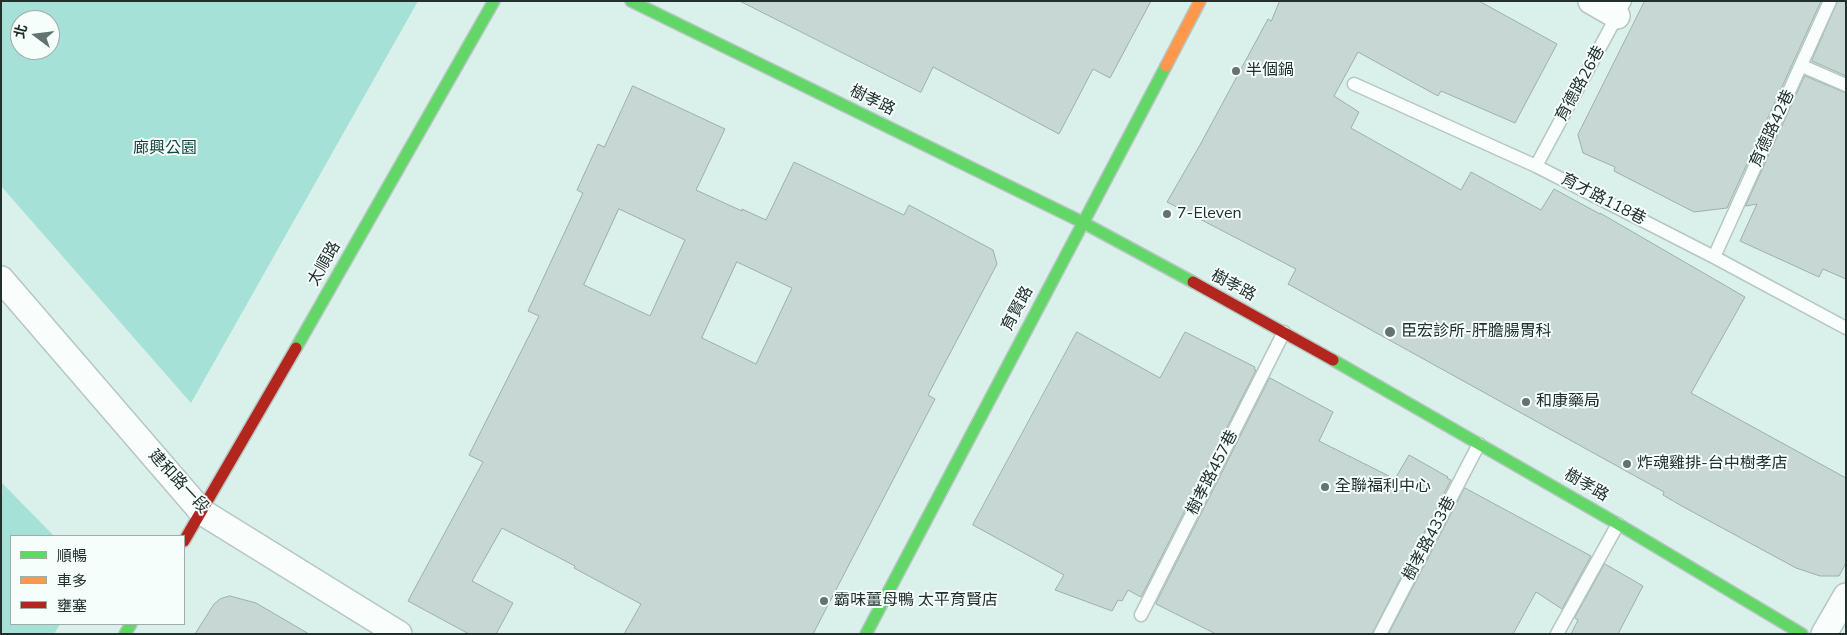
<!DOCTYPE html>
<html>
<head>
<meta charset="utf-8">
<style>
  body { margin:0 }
  #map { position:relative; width:1847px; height:635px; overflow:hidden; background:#daf0eb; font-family:"Nunito Sans","Noto Sans TC",sans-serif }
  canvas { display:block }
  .frame { position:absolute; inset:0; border:2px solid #21302d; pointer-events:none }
  .legend { position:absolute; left:10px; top:535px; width:175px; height:90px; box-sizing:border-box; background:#f6fefc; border:1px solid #a1aca9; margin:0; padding:6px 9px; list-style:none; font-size:15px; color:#21302d }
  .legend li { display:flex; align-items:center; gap:10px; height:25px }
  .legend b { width:25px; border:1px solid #a1aca9 }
  .north { position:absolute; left:10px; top:10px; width:50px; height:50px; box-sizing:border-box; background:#f6fefc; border:1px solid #a1aca9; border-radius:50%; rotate:285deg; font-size:14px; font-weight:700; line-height:20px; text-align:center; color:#21302d }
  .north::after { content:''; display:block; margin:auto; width:18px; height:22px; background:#627370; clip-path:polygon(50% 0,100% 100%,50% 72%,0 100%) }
</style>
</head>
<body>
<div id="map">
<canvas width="1847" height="635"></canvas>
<div class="frame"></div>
<ul class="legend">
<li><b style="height:6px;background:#63d668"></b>順暢</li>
<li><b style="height:6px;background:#ff974d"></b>車多</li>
<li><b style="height:6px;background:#b3261e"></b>壅塞</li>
</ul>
<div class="north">北</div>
</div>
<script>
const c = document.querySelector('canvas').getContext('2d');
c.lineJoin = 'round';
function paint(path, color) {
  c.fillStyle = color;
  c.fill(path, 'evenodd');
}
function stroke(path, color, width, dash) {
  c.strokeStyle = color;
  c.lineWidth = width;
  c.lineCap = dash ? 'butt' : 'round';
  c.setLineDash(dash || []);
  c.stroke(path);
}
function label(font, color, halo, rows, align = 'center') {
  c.font = font + ' "Nunito Sans","Noto Sans TC",sans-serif';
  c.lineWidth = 4;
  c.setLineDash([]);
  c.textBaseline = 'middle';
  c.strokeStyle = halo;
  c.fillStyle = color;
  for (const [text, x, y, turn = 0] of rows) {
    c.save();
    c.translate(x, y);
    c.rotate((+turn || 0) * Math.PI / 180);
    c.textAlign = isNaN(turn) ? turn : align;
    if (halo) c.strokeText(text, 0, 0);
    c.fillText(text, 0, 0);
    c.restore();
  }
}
paint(new Path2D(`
  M1,1h417l-227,402 -190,-217zM20,20h30v30h-30z
  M1,482l53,54h-43v88h49l-6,10h-53z`), '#a5e1d6');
const building = new Path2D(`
  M740,1h411l-41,77 -17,-9 -34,65 -126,-67 -12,25z
  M1280,1h199l78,43 -42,79 -74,-32 -3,5 -80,-44 -24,44 25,16 -8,16 110,62 10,-18 70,38 13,-21 46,25v-1l145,84 -54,96 155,85v85l-7,13h-19l-24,-8 -116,-63 -17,-10 1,-3 -376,-208 8,-15 -129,-67 33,-57 68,-126 3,2z
  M1645,1h176l-94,207 -33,4 -80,-41 1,-4 -32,-14 -5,-18z
  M1838,1h8v75l-34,-15z
  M1805,76l41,17v186l-23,-10 -4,8 -79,-36 17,-37 -11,2z
  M633,86l92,43 -29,61 46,21v-2l24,11 28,-58 110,53 5,-10 84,45 4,14 -69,131 7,4 -122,235h-189l17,-30 -67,-36 1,-2 -73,-38 -30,53 41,22 -17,31h-27l-61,-33 75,-139 -14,-7 70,-139 -11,-5 55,-118 -6,-3 21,-46 6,3zM619,209l66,31 -35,76 -66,-31zM737,262l55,26 -36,76 -54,-26z
  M1077,332l83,46 25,-46 70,35 -1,2 2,1 -115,227 -13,-7 -6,11 -4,-1 -6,11 -57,-21 9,-15 -91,-50z
  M1270,378l63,34 -14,29 76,38 14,-24 39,22 -1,1 4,2 -79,154h-156l-60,-30z
  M1465,488l126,68 -29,53 -26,-17 -23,42h-124z
  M1605,564l38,22 -25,48h-47l7,-14 -3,-2z
  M230,596l26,7 53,31h-114l19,-30 6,-5z`);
paint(building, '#c7d8d4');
stroke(building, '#9eafab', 1);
const lane = new Path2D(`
  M1802,66l44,19
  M1354,84l182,82 178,91 132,71
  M1536,166l89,-165
  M1714,257l116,-256
  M1141,615l143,-283
  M1380,634l99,-190
  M1557,634l61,-110`);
const street = new Path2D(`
  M1591,1l26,15
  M1,279l201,233 197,122
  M1824,634l22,-38`);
const fast = new Path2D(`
  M631,1l451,221 111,60
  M296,348l198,-347
  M1333,360l285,164 184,110
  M125,634l6,-10
  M866,634l300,-568`);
const slow = new Path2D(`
  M1166,66l34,-65`);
const jam = new Path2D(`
  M1193,282l140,78
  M184,541l112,-193`);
stroke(lane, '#b6c7c3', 15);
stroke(street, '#b6c7c3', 28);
stroke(fast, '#b6c7c3', 14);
stroke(slow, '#b6c7c3', 14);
stroke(jam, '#b6c7c3', 14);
stroke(lane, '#f9fdfc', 12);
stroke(street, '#f9fdfc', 25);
stroke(fast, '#63d668', 11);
stroke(slow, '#ff974d', 11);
stroke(jam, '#b3261e', 11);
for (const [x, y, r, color] of [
  [1236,71,5,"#627370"],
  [1167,214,5,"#627370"],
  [1390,332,6,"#627370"],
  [1526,402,5,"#627370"],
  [1627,464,5,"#627370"],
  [1325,487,5,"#627370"],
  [824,601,5,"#627370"]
]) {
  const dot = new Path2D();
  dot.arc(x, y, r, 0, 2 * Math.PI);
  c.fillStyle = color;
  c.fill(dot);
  stroke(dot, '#f6fefc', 2);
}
label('16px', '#21302d', '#f6fefc', [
  ["半個鍋",1246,71],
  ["7-Eleven",1177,214],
  ["臣宏診所-肝膽腸胃科",1401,332],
  ["和康藥局",1536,402],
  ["炸魂雞排-台中樹孝店",1637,464],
  ["全聯福利中心",1335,487],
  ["霸味薑母鴨 太平育賢店",834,601]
], 'left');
label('16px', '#21302d', '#f6fefc', [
  ["育德路26巷",1581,84,-61],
  ["樹孝路",872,101,26],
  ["育德路42巷",1773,129,-65],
  ["育才路118巷",1603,200,27],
  ["太順路",325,264,-60],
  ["樹孝路",1233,286,28],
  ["育賢路",1018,309,-62],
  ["樹孝路457巷",1213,473,-63],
  ["建和路一段",178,482,47],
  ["樹孝路",1586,486,30],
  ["樹孝路433巷",1430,539,-62]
]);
label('16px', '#12473f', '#f6fefc', [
  ["廊興公園",165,149]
]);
</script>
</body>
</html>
